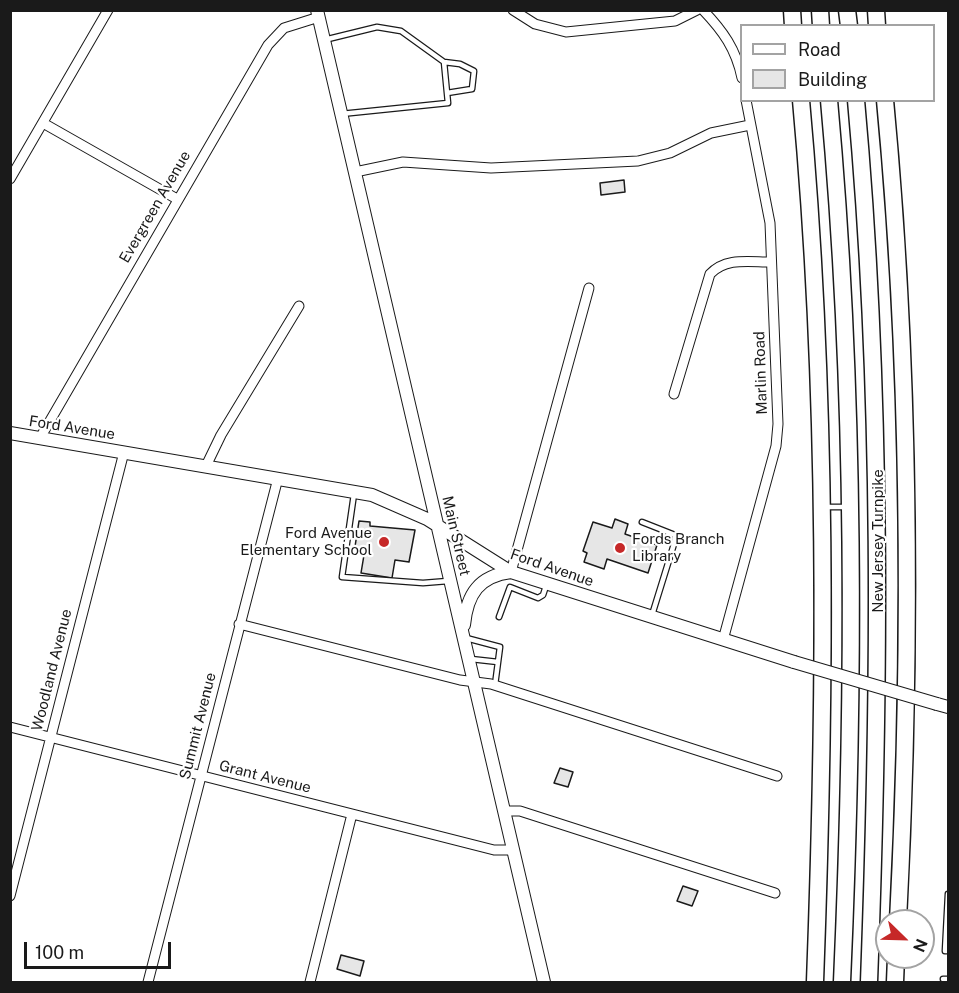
<!DOCTYPE html>
<html>
<head>
<meta charset="utf-8">
<style>
  body { margin:0 }
  #map { position:relative; width:959px; height:993px; overflow:hidden; background:#fff; font-family:"Public Sans",sans-serif }
  canvas { display:block }
  .frame { position:absolute; inset:0; border:12px solid #1a1a1a; pointer-events:none }
  .legend { position:absolute; left:740px; top:24px; width:195px; height:78px; box-sizing:border-box; background:#fff; border:2px solid #a3a3a3; margin:0; padding:8px 10px; list-style:none; font-size:18px; color:#1a1a1a }
  .legend li { display:flex; align-items:center; gap:12px; height:30px }
  .legend b { width:30px; border:2px solid #a3a3a3 }
  .north { position:absolute; left:875px; top:909px; width:60px; height:60px; box-sizing:border-box; background:#fff; border:2px solid #a3a3a3; border-radius:50%; rotate:113deg; font-size:16px; font-weight:700; line-height:24px; text-align:center; color:#1a1a1a }
  .north::after { content:''; display:block; margin:auto; width:21px; height:27px; background:#c62828; clip-path:polygon(50% 0,100% 100%,50% 72%,0 100%) }
  .scale { position:absolute; left:24px; top:942px; width:147px; height:27px; box-sizing:border-box; border:3px solid #1a1a1a; border-top:0; padding-left:8px; font-size:18px; line-height:21px; white-space:nowrap; color:#1a1a1a; -webkit-text-stroke:4px #fff; paint-order:stroke }
</style>
</head>
<body>
<div id="map">
<canvas width="959" height="993"></canvas>
<div class="frame"></div>
<ul class="legend">
<li><b style="height:8px;background:#fff"></b>Road</li>
<li><b style="height:16px;background:#e6e6e6"></b>Building</li>
</ul>
<div class="north">N</div>
<div class="scale">100 m</div>
</div>
<script>
const c = document.querySelector('canvas').getContext('2d');
c.lineJoin = 'round';
function paint(path, color) {
  c.fillStyle = color;
  c.fill(path, 'evenodd');
}
function stroke(path, color, width, dash) {
  c.strokeStyle = color;
  c.lineWidth = width;
  c.lineCap = dash ? 'butt' : 'round';
  c.setLineDash(dash || []);
  c.stroke(path);
}
function label(font, color, halo, rows, align = 'center') {
  c.font = font + ' "Public Sans",sans-serif';
  c.lineWidth = 4.5;
  c.setLineDash([]);
  c.textBaseline = 'middle';
  c.strokeStyle = halo;
  c.fillStyle = color;
  for (const [text, x, y, turn = 0] of rows) {
    c.save();
    c.translate(x, y);
    c.rotate((+turn || 0) * Math.PI / 180);
    c.textAlign = isNaN(turn) ? turn : align;
    if (halo) c.strokeText(text, 0, 0);
    c.fillText(text, 0, 0);
    c.restore();
  }
}
const building = new Path2D(`
  M624,180l1,12 -24,3 -1,-12z
  M615,519l13,5 -3,10 32,11 -9,28 -41,-14 -3,10 -20,-7 3,-9 -4,-2 10,-29 19,6z
  M359,521l11,1v4l45,4 -6,32 -14,-2 -3,18 -31,-5 3,-18 -10,-2z
  M560,768l13,4 -5,15 -14,-4z
  M683,886l15,5 -6,15 -15,-5z
  M341,955l23,6 -4,15 -23,-7z`);
paint(building, '#e6e6e6');
stroke(building, '#1a1a1a', 1.5);
const lane = new Path2D(`
  M324,40l53,-13 24,4 43,31 16,2 14,7 -2,18 -25,4 1,10 -107,11
  M444,62l3,31
  M354,494l-12,83 81,6 25,-2
  M825,507h22
  M642,522l33,13 -1,9 -22,71
  M499,617l11,-30 28,11 5,-3 3,-9
  M466,638l34,9 -5,38
  M471,659l27,3
  M948,894l-3,57h3
  M943,979h5`);
const street = new Path2D(`
  M513,10l22,14 31,8 109,-11 22,-11
  M703,10c20,21 33,39 39,68
  M43,123l134,76
  M355,172l48,-10 88,6 147,-7 32,-8 41,-20 39,-8
  M10,179l98,-169
  M674,394l36,-120c16,-17 39,-12 61,-12
  M40,438l228,-393 16,-17 35,-11
  M206,466l15,-31 78,-129
  M511,572l78,-284
  M239,624l221,56 31,4 286,92
  M723,640l53,-194 2,-22 -8,-201 -24,-123
  M10,727l484,123h19
  M504,811h16l255,82
  M10,896l114,-444
  M148,982l130,-504
  M310,982l42,-168`);
const secondary = new Path2D(`
  M317,10l227,972
  M10,433l362,62 55,24 84,53 283,90
  M464,625c3,-31 15,-49 47,-53
  M937,704l11,3`);
const highway = new Path2D(`
  M792,10l1,16
  M820,10l1,16
  M847,10l2,16
  M876,10l1,16
  M801,100c27,294 25,588 14,882
  M829,100c27,294 26,589 13,882
  M856,100c27,295 24,588 13,882
  M885,100c26,273 27,548 13,821
  M895,982l1,-25`);
stroke(lane, '#1a1a1a', 7);
stroke(street, '#1a1a1a', 11);
stroke(secondary, '#1a1a1a', 14);
stroke(highway, '#1a1a1a', 19);
stroke(lane, '#fff', 4.5);
stroke(street, '#fff', 9);
stroke(secondary, '#fff', 12);
stroke(highway, '#fff', 16);
const secondaryBridge = new Path2D(`
  M794,662l143,42`);
stroke(secondaryBridge, '#1a1a1a', 14, []);
stroke(secondaryBridge, '#fff', 12);
for (const [x, y, r, color] of [
  [384,542,6,"#c62828"],
  [620,548,6,"#c62828"]
]) {
  const dot = new Path2D();
  dot.arc(x, y, r, 0, 2 * Math.PI);
  c.fillStyle = color;
  c.fill(dot);
  stroke(dot, '#fff', 2);
}
label('15px', '#1a1a1a', '#fff', [
  ["Evergreen Avenue",155,207,-60],
  ["Marlin Road",761,373,-92],
  ["Ford Avenue",72,428,9],
  ["Main Street",456,536,77],
  ["New Jersey Turnpike",878,541,-90],
  ["Ford Avenue",552,568,19],
  ["Woodland Avenue",52,670,-76],
  ["Summit Avenue",198,726,-76],
  ["Grant Avenue",265,777,14]
]);
label('15px', '#1a1a1a', '#fff', [
  ["Ford Avenue",372,533],
  ["Elementary School",372,550],
  ["Fords Branch",632,539,"left"],
  ["Library",632,556,"left"]
], 'right');
</script>
</body>
</html>
